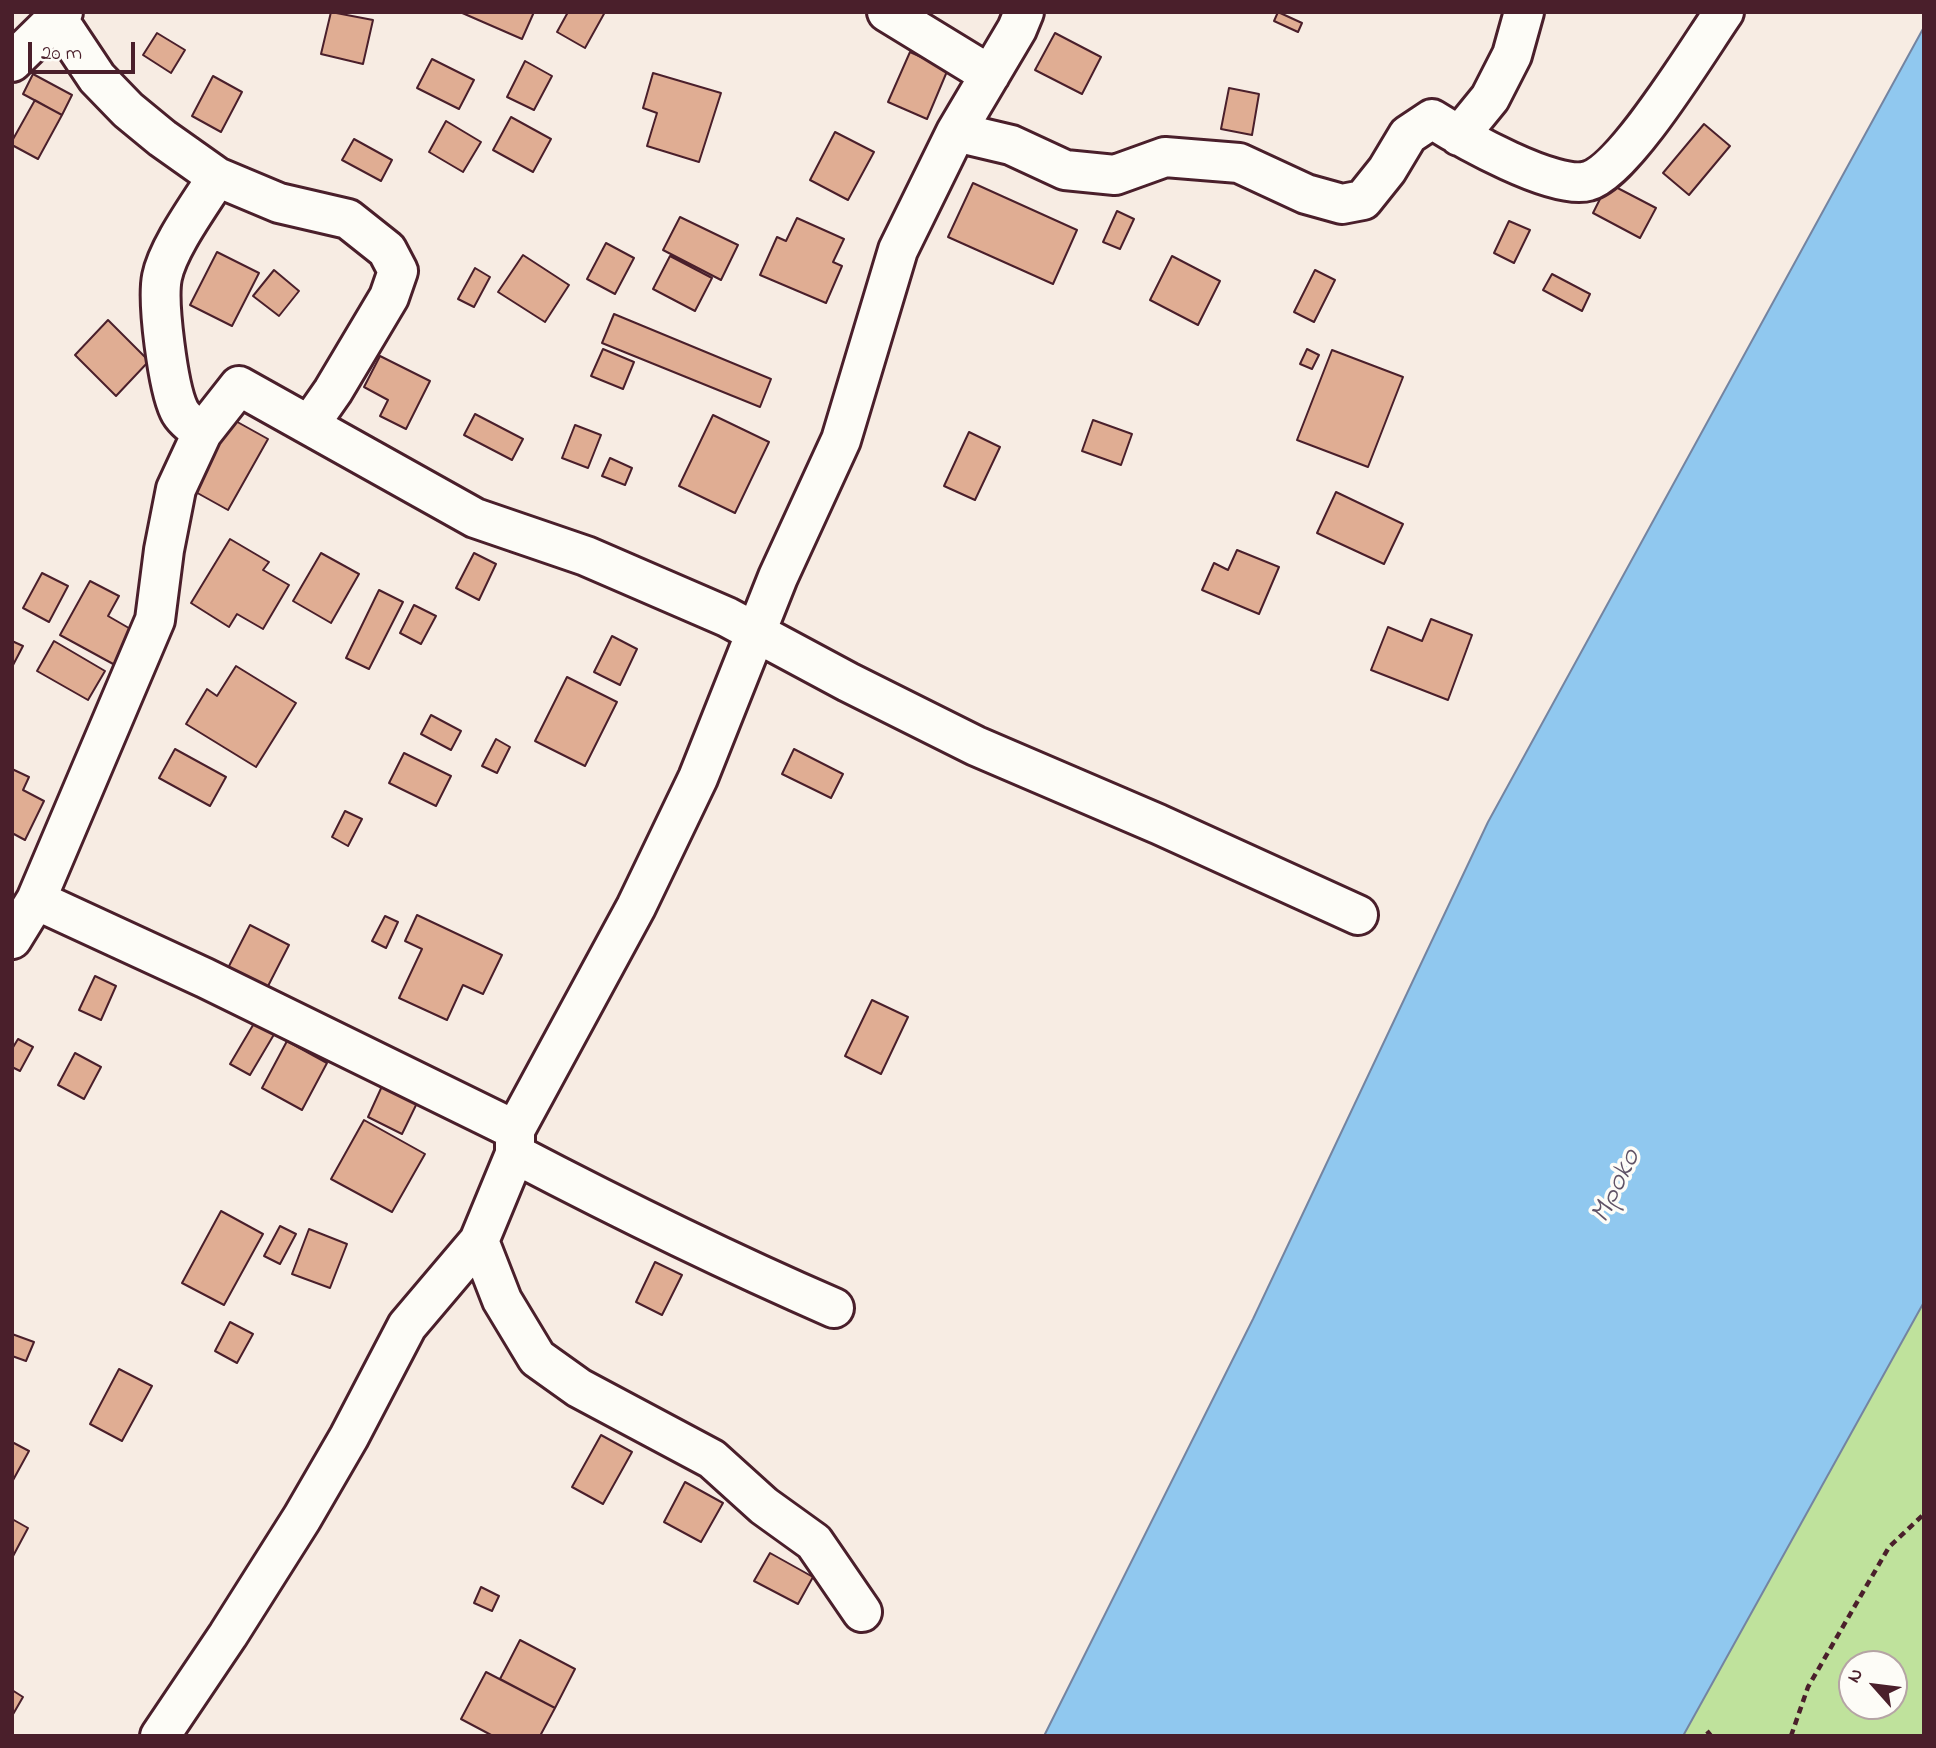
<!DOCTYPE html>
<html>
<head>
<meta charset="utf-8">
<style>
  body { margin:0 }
  #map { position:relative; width:1936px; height:1748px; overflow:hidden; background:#f7ece3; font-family:"Indie Flower",sans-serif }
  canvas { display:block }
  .frame { position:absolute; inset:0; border:14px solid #4a1f2b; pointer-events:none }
  .north { position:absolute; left:1838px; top:1650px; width:70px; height:70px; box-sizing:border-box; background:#fdfcf7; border:2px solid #b5a4a5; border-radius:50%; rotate:298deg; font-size:19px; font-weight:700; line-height:28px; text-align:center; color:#4a1f2b }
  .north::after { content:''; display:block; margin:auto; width:24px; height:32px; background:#4a1f2b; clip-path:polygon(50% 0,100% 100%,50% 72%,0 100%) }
  .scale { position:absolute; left:28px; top:42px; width:107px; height:32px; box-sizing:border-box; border:4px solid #4a1f2b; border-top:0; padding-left:9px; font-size:21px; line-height:24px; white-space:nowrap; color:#4a1f2b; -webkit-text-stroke:5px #fdfcf7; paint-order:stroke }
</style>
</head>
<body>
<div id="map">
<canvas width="1936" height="1748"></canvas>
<div class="frame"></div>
<div class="north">N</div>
<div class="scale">20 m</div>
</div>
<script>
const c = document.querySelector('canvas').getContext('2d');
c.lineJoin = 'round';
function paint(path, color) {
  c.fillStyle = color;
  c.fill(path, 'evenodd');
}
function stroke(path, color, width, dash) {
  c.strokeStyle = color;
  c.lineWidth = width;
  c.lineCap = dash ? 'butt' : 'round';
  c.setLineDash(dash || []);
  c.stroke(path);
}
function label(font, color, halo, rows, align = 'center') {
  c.font = font + ' "Indie Flower",sans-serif';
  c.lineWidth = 7;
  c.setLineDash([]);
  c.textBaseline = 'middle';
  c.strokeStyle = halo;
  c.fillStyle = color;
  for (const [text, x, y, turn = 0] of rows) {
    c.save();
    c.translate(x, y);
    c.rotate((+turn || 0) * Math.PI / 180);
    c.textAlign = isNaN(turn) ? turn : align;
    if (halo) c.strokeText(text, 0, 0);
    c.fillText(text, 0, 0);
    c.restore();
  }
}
paint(new Path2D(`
  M1924,1302v434h-241zM1852,1664h42v42h-42z`), '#bfe29c');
const water = new Path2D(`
  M1924,27v1275l-241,434h-639l209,-417 235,-497z`);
paint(water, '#90c8ef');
stroke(water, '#7484a1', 2);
const building = new Path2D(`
  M331,12l42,8 -10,44 -42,-10z
  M460,12h74l-12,27z
  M568,12h37l-20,36 -28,-16z
  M1278,12l24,11 -4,9 -24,-11z
  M157,33l28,17 -14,23 -28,-18z
  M1055,33l46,24 -19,37 -47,-24z
  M910,52l38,17 -21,50 -39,-17z
  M432,59l42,21 -15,29 -42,-21z
  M525,61l27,15 -18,34 -27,-13z
  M653,73l68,20 -22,69 -52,-16 10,-33 -14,-5z
  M33,74l39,21 -10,20 -39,-21z
  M213,76l29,16 -21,40 -29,-16z
  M1229,88l30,6 -7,41 -31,-6z
  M35,100l27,15 -24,44 -26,-14v-4z
  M511,117l40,22 -18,33 -40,-22z
  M446,121l35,21 -18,30 -34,-20z
  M1704,124l26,22 -41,49 -26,-22z
  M835,132l39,20 -26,48 -38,-20z
  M354,139l38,21 -11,21 -39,-21z
  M973,183l104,47 -24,54 -105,-47z
  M1608,183l48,25 -16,30 -47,-25z
  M1117,211l17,8 -14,30 -17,-7z
  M680,217l58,28 -17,35 -58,-30z
  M797,218l47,21 -11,23 9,4 -16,37 -66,-28 17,-38 9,4z
  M1509,221l21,9 -16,33 -20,-10z
  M606,243l28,15 -19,36 -28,-15z
  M217,252l42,21 -27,53 -42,-21z
  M523,255l46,30 -24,37 -47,-30z
  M670,256l42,22 -17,33 -42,-22z
  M1172,256l48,25 -22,44 -48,-25z
  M475,268l15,9 -16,30 -16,-8z
  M274,270l25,21 -20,25 -26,-20z
  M1315,270l20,10 -21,42 -20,-10z
  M1552,274l38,20 -8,17 -39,-21z
  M614,314l157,65 -11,28 -158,-64z
  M108,320l41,41 -33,35 -41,-41z
  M603,349l31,13 -11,27 -32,-13z
  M1307,349l12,6 -7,14 -12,-5z
  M1332,350l71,27 -35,90 -71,-27z
  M380,356l50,25 -24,48 -26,-13 8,-16 -24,-13z
  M475,414l48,25 -11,21 -48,-25z
  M713,415l56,27 -34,71 -56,-27z
  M232,419l36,20 -40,71 -36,-20z
  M1093,420l39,14 -11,31 -39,-14z
  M575,425l26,10 -13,33 -26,-10z
  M969,432l31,15 -25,53 -31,-14z
  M610,458l22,10 -7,17 -23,-9z
  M1336,492l67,32 -19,40 -67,-31z
  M230,539l39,23 -6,8 26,15 -26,44 -26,-15 -8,13 -38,-24z
  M1237,550l42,17 -20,47 -57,-24 12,-27 14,7z
  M321,553l38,21 -28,49 -38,-22z
  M474,553l22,11 -17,36 -23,-12z
  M42,573l26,13 -19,36 -26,-14z
  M90,581l29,15 -11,20 26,15 -19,34 -55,-30z
  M379,590l24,12 -34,67 -23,-11z
  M414,605l22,11 -15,28 -21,-11z
  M1431,619l41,16 -24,65 -77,-30 17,-43 34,14z
  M612,636l25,13 -17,36 -26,-13z
  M12,641l11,5 -11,21z
  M54,641l51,30 -17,29 -51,-29z
  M236,666l60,37 -40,64 -70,-43 21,-35 10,7z
  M567,677l50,25 -32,64 -50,-25z
  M431,715l30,16 -10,19 -30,-16z
  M496,739l14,8 -13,26 -15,-7z
  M175,749l51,28 -16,29 -51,-28z
  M794,749l49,25 -12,24 -49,-24z
  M404,753l47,23 -15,30 -47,-23z
  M12,769l17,8 -6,13 21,11 -19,39 -13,-7z
  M345,811l17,8 -14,27 -16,-9z
  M417,915l85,40 -19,39 -20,-9 -16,35 -48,-22 23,-49 -17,-8z
  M385,916l13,6 -12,26 -14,-7z
  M250,925l39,20 -23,45 -39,-20z
  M95,976l21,10 -15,34 -22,-10z
  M872,1000l36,17 -27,57 -36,-18z
  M259,1015l20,11 -29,49 -20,-11z
  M18,1039l15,8 -13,24 -8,-4v-18z
  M287,1041l40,22 -25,47 -40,-22z
  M75,1053l26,14 -17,32 -26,-14z
  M383,1084l35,17 -16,33 -34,-17z
  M364,1120l61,34 -33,58 -61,-33z
  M221,1211l42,23 -39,71 -42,-22z
  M280,1226l16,8 -16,30 -16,-8z
  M309,1229l38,15 -17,44 -38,-14z
  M655,1262l27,13 -20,40 -26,-13z
  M230,1322l23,12 -16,29 -22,-12z
  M12,1334l22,8 -8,19 -14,-5z
  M119,1369l33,17 -30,55 -32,-17z
  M601,1435l31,17 -29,52 -31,-17z
  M12,1442l17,9 -17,31z
  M685,1482l38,21 -22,39 -37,-20z
  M12,1519l16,9 -16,30z
  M770,1553l43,24 -15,27 -44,-23z
  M481,1587l18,9 -7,15 -18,-8z
  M520,1640l55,29 -20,39 -55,-29z
  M486,1672l69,36 -15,28h-47l-32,-17z
  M12,1690l11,7 -11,19z`);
paint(building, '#e0ad93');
stroke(building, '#4a1f2b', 2);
const minor = new Path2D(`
  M887,12l103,63
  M57,18l40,60 31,32 34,28 55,39 62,26 69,16 39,31 11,21 -9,26 -56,94 -23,33
  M12,62l51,-50
  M956,132l55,13 54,25 50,5 50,-18 74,6 67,31 36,10 21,-4 24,-30 21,-35 24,-16c30,19 123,72 156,62 37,-10 111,-133 136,-169
  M1459,136l31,-38 22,-43 12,-43
  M202,433c-7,-6 -19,-14 -23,-23 -11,-23 -22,-108 -17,-133 6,-30 39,-74 55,-100
  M36,900l169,78 310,152
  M12,939l24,-39 119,-280 9,-70 12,-61 26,-56 37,-47 236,132 111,38 141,61 121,65 128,64 182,78 200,91
  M515,1154c105,55 211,107 319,154
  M479,1241l23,59 35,58 42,30 133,71 52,47 50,36 48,70
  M160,1736l68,-101 74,-117 47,-81 58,-111 72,-85 36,-87v-24l121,-223 62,-129 80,-201 63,-137 57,-190 58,-118 61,-103 7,-17`);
stroke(minor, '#4a1f2b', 44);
stroke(new Path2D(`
  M1707,1731l4,5
  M1791,1736l17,-49 81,-140 35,-33`), '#4a1f2b', 4.5, [7, 5]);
stroke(minor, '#fdfcf7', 38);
label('italic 30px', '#5f5266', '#fdfcf7', [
  ["Mpoko",1618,1187,-64]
]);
</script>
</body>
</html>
